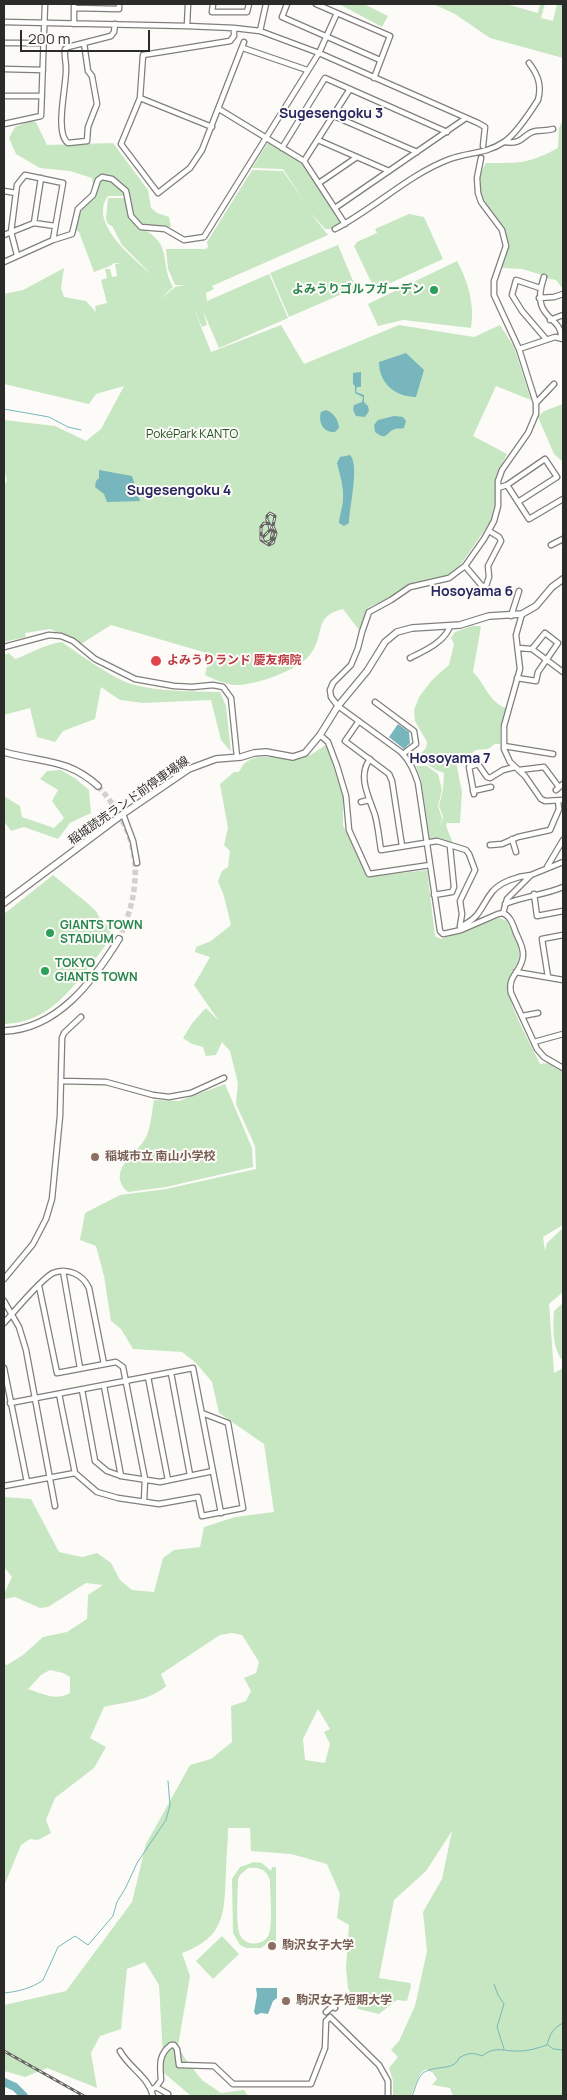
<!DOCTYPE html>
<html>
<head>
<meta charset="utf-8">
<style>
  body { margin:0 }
  #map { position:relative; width:567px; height:2100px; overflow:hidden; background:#fdfbf8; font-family:Manrope,sans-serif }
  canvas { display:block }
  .frame { position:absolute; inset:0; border:5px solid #2b2b29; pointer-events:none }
  .scale { position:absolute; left:20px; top:30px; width:130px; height:22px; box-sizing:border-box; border:2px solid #2b2b29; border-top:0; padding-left:6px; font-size:15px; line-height:18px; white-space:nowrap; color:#2b2b29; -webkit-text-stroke:4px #fdfbf8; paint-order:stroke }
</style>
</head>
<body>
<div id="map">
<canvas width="567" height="2100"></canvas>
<div class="frame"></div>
<div class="scale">200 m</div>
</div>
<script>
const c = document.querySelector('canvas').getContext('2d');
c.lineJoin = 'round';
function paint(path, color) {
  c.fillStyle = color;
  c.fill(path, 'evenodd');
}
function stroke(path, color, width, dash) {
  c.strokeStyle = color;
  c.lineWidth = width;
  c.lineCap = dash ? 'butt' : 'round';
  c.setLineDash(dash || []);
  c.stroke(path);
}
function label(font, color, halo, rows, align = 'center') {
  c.font = font + ' Manrope,"Noto Sans JP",sans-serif';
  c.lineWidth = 4;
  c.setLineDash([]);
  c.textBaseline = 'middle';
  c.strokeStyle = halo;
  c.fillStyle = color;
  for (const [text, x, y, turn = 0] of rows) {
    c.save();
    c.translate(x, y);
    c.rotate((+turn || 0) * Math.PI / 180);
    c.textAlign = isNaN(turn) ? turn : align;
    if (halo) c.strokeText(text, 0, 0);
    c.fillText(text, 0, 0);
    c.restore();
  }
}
paint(new Path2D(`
  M339,4h25l24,12 -6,11z
  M433,4h73l32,9 2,-9h5l-4,14 12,3 4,-17h6v54l-73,-20 -35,-24z
  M563,120v169l-7,-9 -10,-2 -4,-3 -20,-6 -20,-1c23,-51 -43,-61 -16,-105 34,0 42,1 72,-15l1,-20z
  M31,121l5,1 11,23 66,-2 35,47 3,18 6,5 12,4 2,10c-24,-2 -38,3 -40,-28l-4,-3h-19c-20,27 25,62 43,78l-29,-29 -10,-19 -4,-2 -2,-5 2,-21h19c0,38 21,24 34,47 6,13 3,27 12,42l-14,13 16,-13 10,-2h-10l-7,-16 -2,-20h40l2,-2 -1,-5 45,-72 31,1 21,30 -21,-32 -31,-1 15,-24 2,-1 34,20 38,61 -9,5h-7l-16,-18 19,24 -116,51 2,3 -8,4 1,8 62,-27 19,44 -69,30 -16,-37 4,14 -5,2 -8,-18 17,43 70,-27 23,39 95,-39 75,12 26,-12 14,22 17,53 -35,-14 -23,50 34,18 -10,19 -1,27 -6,22 -33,48 -17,9 -29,6 -19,12 -23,10 -10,23 -16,-21c-31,7 -17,27 -34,47 -13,15 -55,30 -75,29 -9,-1 -21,-6 -29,-10l5,-21 -99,-29 -30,19 -31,-15 -25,4 1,4 -22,5v-155l3,-7 -3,-10v-50l51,6 31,15 15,-12 23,-43 -28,8 -7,10 -85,-20v-90l19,-4 41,-22 -3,20 3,9 22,4 10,11 -1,-6 12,-3 -6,-23 6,-2 -2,-9h5l2,8 5,-1 -2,-12 7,-1h-8l-4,3 -16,6 -15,-40 -3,-2c0,-15 7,-23 18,-33l-2,-19 -22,-7 -30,-3 -24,-14 -7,-16 6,-11z
  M409,214l15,3 19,42 -68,31 -21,-44 3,-4 20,-9 -2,-4z
  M338,245l18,43 -67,29 -19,-44z
  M457,261c11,20 18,44 14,67l-68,-8 -25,6 -10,-22z
  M563,404v58l-9,-8 -16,-37 6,-6z
  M472,626h9l-8,46c12,12 16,30 33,36l-6,19v17h-5l-7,5 -12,1 -7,5 -14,2 7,35 -2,31h-13l-1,3 7,17 -3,1 -11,-5 -9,-1 -9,-59 -5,-13h11l11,8 4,16 -4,16 4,12 -2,9 3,-10 -4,-11 4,-16 1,-17 -8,-3 -14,-9 -1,-8 5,-5 1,-6 -12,-21 -1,-11 5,-13 13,-17 17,-15 5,-21 -3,-6 4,-6z
  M62,642c17,12 54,39 73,43 27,7 58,6 85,7l6,14 5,46 -10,-12 -10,-40 -67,3 -24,-3 -19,-13 -6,32 -32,12 -8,11 -18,-5 -7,-29 -26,7v-60l5,-2 6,6c17,-6 30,-15 47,-17z
  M326,745l17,51v29l24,52 60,-7 8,66 6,3 58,-21 8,3c4,10 14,25 12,36 -2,12 -13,18 -11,32 4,24 22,53 32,75l8,-1 15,9v153l-20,12 2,14 2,-8 16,-15v64l-14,12 5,69 9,-5v728h-110l-3,-8 -18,-3 5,-6 -4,-6 -7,-4 -6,5 -9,22h-18v-15l-4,-13 9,-11 -7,-7 8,-9 16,-35 12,-55 -4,-39 19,-33 10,-48 -26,40 -32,29 -15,78 31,5 1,3 -4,15 -10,-1 -18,14 -21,-5 -10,-21 -2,-21 3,-42 -12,-7 3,-24 -13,-30 -36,-10 -40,-3 -1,-23h-22c0,15 -2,29 -2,44 -2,40 0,65 -44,81l8,23 -12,70 8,14 16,20 19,13 23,-3 4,6h-57l-27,-23 -5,-88 -14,-23 -18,7 -6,60 -21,7 -9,17 6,35 -50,-20 -22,9 -21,-6v-66l62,-14 66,-89 14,-58 44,-79 21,-6 21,-17 -1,-36 15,-5 5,-10 -7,-13 12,-5 3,-11 -17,-27 -10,-2 -12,2 -59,39 5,12c-16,15 -42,16 -62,21l-14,31 16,9 -12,21 -39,30 -9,22 5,13 -13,7 -8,-1 -9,6 -17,41v-131l2,-3 -2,-1v-87l3,1 16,-10 20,-18 24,-5 20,-13 1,-24 15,-10 -17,-2 -38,24 -8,1 -25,-11 -11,2v-5l8,-17 -8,-10v-70l27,2 28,53 23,5 15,-4 14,10 9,17 12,10 22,2 9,-34 11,-8 26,-3 4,-20 31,-10 39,-5 -10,-68 -45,-31 -7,-31 -16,-19 -14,-11 -49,-3 -12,-20 -10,-8 -7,-45 -8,-30 -16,-6 5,-27 35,-18 46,-6 90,-20 -1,-23 -19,-42 2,-21 -8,-32 -8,-9 -6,13 -10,1 -3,-9 -11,-3 -9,-6 10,-16 13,-14 13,13 -25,-36 16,-28 -15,-5 1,-5 15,-6 20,-16 -7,-29 -6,-15 4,-10 6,-4 2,-16 -6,-6 4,-17 -8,-44 14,-12h5c11,-27 44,-8 66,-15 7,-2 14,-8 21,-12zM50,1670l13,3 7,4v16c-14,8 -27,1 -42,-4l13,-14zM318,1709l12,20 -6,3 6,12 -5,19 -20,-3 -2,-21z
  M61,770l15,9 13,11 2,23 -21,10 -12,16 -34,-12 -13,4 -7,-10v-25l16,10 2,11 32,11 10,-10 -12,-17 6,-11 -18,-11 7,-8z
  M53,875l33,27 10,9 6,11 10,6 -3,6 3,1c-8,14 -18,25 -27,37 -22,28 -44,51 -81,52v-110z
  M225,1084l27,64 1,19 -87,20 -38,5c-24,-22 12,-39 19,-57 4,-10 5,-24 7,-35l25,1z
  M563,1303v58c-11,-13 -10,-33 -9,-50z
  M254,1862l8,1 9,8 1,-4h4v79h-5v-5l-10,7h-15l-6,-3 -7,-12 -1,-54 8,-12zM248,1868c11,-1 18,1 22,12 0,12 3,44 -1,54 -4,11 -21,13 -28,3 -6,-9 -3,-45 -3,-58l2,-4z
  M222,1936l17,18 -26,25 -17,-18z`), '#c6e7c1');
paint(new Path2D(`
  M406,353l18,17 -8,27c-21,0 -37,-14 -37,-35z
  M361,372v15h-4l-1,5 8,3v7l4,4 1,5 -4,6 -9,-1 -3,-6 1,-5 8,-3 1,-5 -8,-4v-7l-2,-2v-11z
  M326,410c8,3 12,9 13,18l-4,4c-12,1 -17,-10 -14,-20z
  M394,416l9,1 3,4 -2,7c-3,1 -6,0 -9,1 -10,3 -7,13 -20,3l-1,-7 4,-5z
  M350,455c10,10 -1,53 -1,68l-5,3 -5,-3c0,-7 4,-16 4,-24 1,-13 -3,-23 -6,-36l3,-6z
  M99,470l33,6 8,25 -33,1 -3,-8 -9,-7 1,-6 3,-3z
  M398,724l11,8 1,11 -6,6 -15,-12z
  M256,1988h21v10l-4,3 -5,13 -7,-1 -5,2 -2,-3 3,-17z`), '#76b6bc');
stroke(new Path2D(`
  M4,409l45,8 19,10 13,3
  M494,1984l4,11 6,9 -7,23 7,22
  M4,1993c12,-1 29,-5 39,-13l15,-33 17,-11 13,9 25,-29 4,-14 9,-15 11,-24 29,-43 4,-15 -2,-24
  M548,2045l5,4 10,1
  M412,2096c3,-6 5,-17 10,-22 11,-10 32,-2 37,-16 8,-5 14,-6 23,-2 14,-11 22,-4 37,-5 10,0 19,-3 28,-6 3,-11 6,-17 16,-22`), '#76b6bc', 1);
stroke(new Path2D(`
  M4,2082l11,5 9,9`), '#76b6bc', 8);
stroke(new Path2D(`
  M98,786c43,48 47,95 21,153`), '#d3d1cf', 5.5, [5.5, 3]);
const minor = new Path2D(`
  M213,4l-1,8h35l2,-8
  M287,4l-5,13 98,43
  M316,4l74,32 -16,42
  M74,8l45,1v-5
  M4,22l183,4 47,2 26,3 59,22 159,70 7,4 -2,19
  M74,24v-20
  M187,26l1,-22
  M234,28v8l-4,5 -87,14 -3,43 -19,46 37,49 32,-25 12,-18 42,-108
  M260,31l6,-27
  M4,43h39
  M84,43l4,28 4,5 5,28 -9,23 -1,14 -19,2c-14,-10 -1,-59 -2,-75 0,-6 -2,-13 -1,-19l3,-2 43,-11 3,-4 1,-8
  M243,48l64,22
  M4,69l39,1
  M4,96h38
  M140,98l72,29
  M219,109l85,52 41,63
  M334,116l83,36
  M4,124l37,-8 4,-112
  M318,140l71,31
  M505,142c19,3 18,-9 31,-11 6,-1 11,0 17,-2
  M282,148l43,-70 122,54
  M481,158l-4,20 1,15 3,9 21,28 4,16 -12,35v14l25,54 17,54v11l-8,19 -26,37 -4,11v25l-4,15 -10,18 -19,27 -16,12 -39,9 -19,13 -22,12 -7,20 -4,16 -7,17 -18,18 -3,7 1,7 7,9 63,46c9,9 13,19 17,31l22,148 3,3 18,-4 37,-16 5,-1c8,4 10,12 13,20 3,7 8,15 7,23 -1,16 -16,19 -12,37l26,56 7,8 19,11
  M304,161l46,-72
  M319,183l38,-26
  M4,191l12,2
  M335,208l131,-90
  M34,223l7,-45
  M335,229c39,-20 74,-55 115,-70 19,-7 36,-5 54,-17 11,-7 27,-31 34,-42 4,-15 0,-25 -9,-37
  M4,235l30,-12 21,3
  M17,255l-6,-23 6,-47 8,-10 38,8 -10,57
  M4,262l49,-22 19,-6 6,-25 15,-14 5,-15 4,-3 10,2 14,12 5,25 10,11 24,2 19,11 20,-3 115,-184 18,-40
  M544,277c-15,44 19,38 17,61
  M540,288l-24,-8 -4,15 10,16 24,28
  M539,298l15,-1 9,-3
  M550,320l13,-5
  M519,349l36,-12 8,2
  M536,403l18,-19
  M507,485l22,34 34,-20
  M498,488l9,-3 38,-26 12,18 -39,25
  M551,545l12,-6
  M465,566l17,20h4l3,-9 -1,-11 13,-25 -2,-4 -10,-6
  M522,614l-6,21 4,34 -16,57v23l6,13 15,14 16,23 4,2 18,-1
  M511,616l8,-25
  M4,647l45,-12 12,1 12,5 22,18 40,20 39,7 18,1 21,-2 10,2 8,11 6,59
  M518,648l14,1 31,23
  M410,658c14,-7 35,-16 40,-32
  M517,678l19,3 2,-9 20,-29 -13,-10 -13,16
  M375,702l39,29 2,13 -13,10
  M359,721l-14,20 44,33 3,7 10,65
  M320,735l8,7 9,24 9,30 3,34 20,44 61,-9
  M504,746l49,8
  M370,759c-13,17 -1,38 5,56 3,11 4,23 6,35l56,-9 29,9 3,4 6,16 -15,31 2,13 -2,12
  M519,770l25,-3 15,20
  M556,790l7,-6
  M473,791l18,-4
  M474,794l-5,-27 9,-3 9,13 3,1 13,-8 12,-3
  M361,802l8,-2
  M123,814l10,27 4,22
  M512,839l4,13
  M490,845l12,-1 16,-7 32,-7 9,-21 -1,-8
  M547,867l16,-27
  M534,894l3,22 26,-5
  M434,895l18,-3 2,-5 -4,-40
  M505,904c19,-8 40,-9 58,-17
  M503,913l4,-14 24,-24 32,-13
  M460,927c22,-11 19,-18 32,-35 8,-10 26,-16 39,-17
  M516,972l47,8
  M548,977l-6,-38 21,-4
  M522,1016l16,-3
  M534,1042l29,-8
  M61,1081l45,1 47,13 16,2 22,-4 33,-15
  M63,1271l17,97
  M4,1279l29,-35 13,-25 6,-20 8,-83 2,-78 2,-5 17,-16
  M39,1286l18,87 59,-11 7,5 22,112 -1,23
  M4,1301l15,26 7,23 29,156
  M4,1323c10,-11 37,-44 49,-50 15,-6 30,2 36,15l15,76
  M4,1368l23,114
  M171,1373l19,102
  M148,1377l20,103
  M104,1386l17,90
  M82,1390l13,71 12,10 14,5 39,6 53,-11
  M59,1394l16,79 22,19 21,6 41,6 39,-7 4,19 41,-8 -15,-85 -26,-10
  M10,1403l183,-35 28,145
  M4,1486l71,-13
  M326,2012l7,-6 2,2
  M120,2051c9,17 28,25 33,45
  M156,2087l12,7
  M151,2090l5,-3 5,-7c-1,-15 -3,-25 10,-35h3l3,4 2,16 35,1 19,18h78l14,-36 1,-27 4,-4 49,48 9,16v15`);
const major = new Path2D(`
  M4,752c38,11 63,6 94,34
  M4,903l119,-89 66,-45 27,-10 25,-2 13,-4 12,-1 27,5 12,-4 15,-18 18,-29 29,-35 18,-29 12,-10 15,-4 48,-3 29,-9 33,-2 14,-8 16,-19 11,-8
  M4,1031c54,-2 89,-50 115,-92`);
stroke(minor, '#817f7c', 7);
stroke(major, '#817f7c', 8);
stroke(minor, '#fff', 4.5);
stroke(major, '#fff', 5.5);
const rail = new Path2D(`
  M270,513l5,3 -2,10 3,7 -3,10 -4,2 -8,-5v-13l3,-4 5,1 1,6 -8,8 2,4h4l3,-2 2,-10 -6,-10v-4z
  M4,2051l80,45`);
stroke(rail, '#636360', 3);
stroke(rail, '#fdfbf8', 1, [4]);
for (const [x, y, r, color] of [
  [434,290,5,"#2e9e5b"],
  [156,661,6,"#e0444e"],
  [50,933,5,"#2e9e5b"],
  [45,971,5,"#2e9e5b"],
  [95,1157,5,"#8d6e63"],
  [272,1946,5,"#8d6e63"],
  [286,2001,5,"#8d6e63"]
]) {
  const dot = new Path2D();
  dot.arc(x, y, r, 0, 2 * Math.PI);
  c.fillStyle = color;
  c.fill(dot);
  stroke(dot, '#fdfbf8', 2);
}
label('bold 12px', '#27864d', '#fdfbf8', [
  ["よみうりゴルフガーデン",424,290,"right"],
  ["GIANTS TOWN",60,926],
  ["STADIUM",60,940],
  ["TOKYO",55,964],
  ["GIANTS TOWN",55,978]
], 'left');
label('12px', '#23511d', '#fdfbf8', [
  ["PokéPark KANTO",192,435]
]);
label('bold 12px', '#be3a42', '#fdfbf8', [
  ["よみうりランド 慶友病院",167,661]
], 'left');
label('12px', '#2b2b29', '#fdfbf8', [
  ["稲城読売ランド前停車場線",129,801,-35]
]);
label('bold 12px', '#785e54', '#fdfbf8', [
  ["稲城市立 南山小学校",105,1157],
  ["駒沢女子大学",282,1946],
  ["駒沢女子短期大学",296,2001]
], 'left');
label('bold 14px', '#272660', '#fdfbf8', [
  ["Sugesengoku 3",331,114],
  ["Sugesengoku 4",179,491],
  ["Hosoyama 6",472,592],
  ["Hosoyama 7",450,759]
]);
</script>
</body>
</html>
